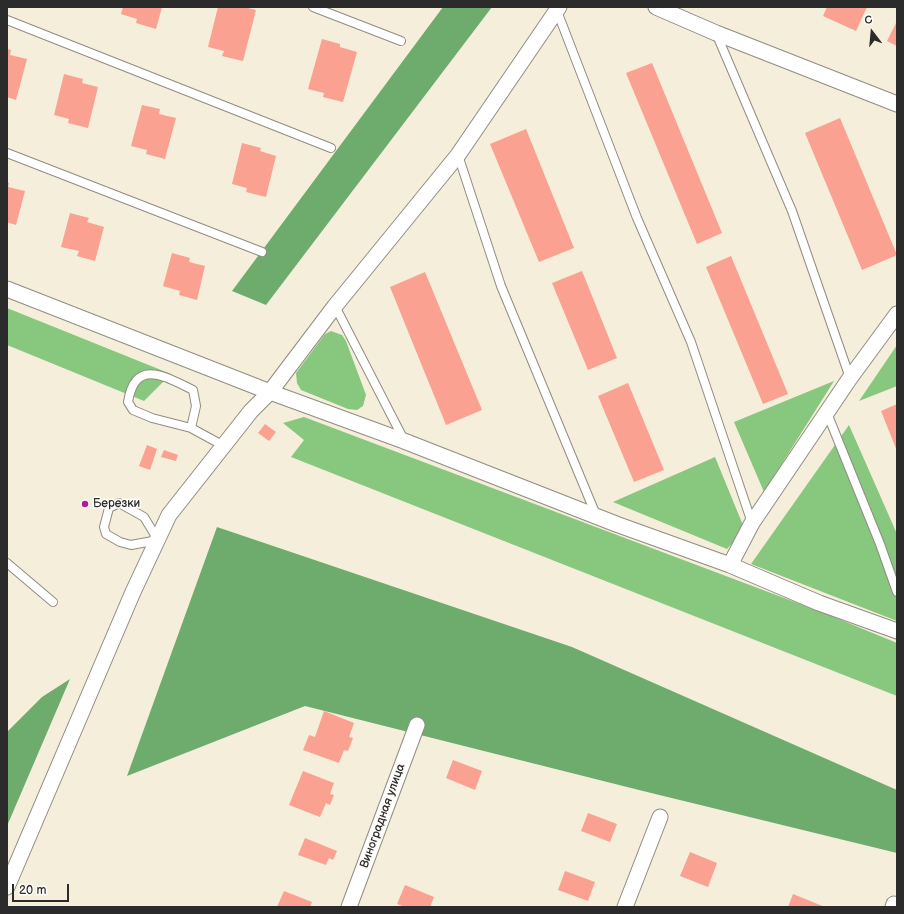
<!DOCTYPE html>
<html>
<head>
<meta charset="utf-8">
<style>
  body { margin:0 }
  #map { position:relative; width:904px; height:914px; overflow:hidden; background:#f5eedb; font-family:"Balsamiq Sans",sans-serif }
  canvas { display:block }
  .frame { position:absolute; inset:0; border:8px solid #2b2b2b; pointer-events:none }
  .north { position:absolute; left:852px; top:12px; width:40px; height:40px; -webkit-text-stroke:3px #fdfcf7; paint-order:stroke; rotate:344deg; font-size:11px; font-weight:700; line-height:16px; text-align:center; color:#2b2b2b }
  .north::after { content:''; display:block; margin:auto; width:14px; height:18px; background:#2b2b2b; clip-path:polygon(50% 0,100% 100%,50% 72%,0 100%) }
  .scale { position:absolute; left:12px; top:884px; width:57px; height:18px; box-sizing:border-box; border:2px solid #2b2b2b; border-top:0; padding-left:5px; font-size:12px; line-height:14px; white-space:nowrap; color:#2b2b2b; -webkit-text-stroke:3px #fdfcf7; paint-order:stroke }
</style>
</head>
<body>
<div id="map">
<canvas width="904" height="914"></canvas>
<div class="frame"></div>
<div class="north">С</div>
<div class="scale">20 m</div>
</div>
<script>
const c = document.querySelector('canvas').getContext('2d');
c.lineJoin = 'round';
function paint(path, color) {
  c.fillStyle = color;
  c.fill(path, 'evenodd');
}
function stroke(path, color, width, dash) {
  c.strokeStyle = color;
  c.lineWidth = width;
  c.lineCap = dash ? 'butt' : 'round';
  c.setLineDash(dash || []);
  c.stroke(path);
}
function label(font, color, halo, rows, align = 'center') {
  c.font = font + ' "Balsamiq Sans",sans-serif';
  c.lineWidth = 3.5;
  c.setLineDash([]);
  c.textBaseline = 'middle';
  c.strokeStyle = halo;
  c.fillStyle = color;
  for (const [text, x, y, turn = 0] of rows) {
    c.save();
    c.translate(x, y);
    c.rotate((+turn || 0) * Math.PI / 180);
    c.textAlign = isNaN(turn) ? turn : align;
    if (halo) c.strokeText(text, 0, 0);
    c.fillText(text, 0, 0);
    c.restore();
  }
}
paint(new Path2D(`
  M7,308l164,66 -27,27 -137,-56z
  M331,331l11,4 4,6 20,54 -3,11 -6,4 -9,-1 -47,-19 -4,-7 -1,-10 29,-39z
  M897,345v41l-38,15z
  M834,381l-70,111 -30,-70z
  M304,417l520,196 73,30v53l-606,-239 13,-17 -21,-17z
  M849,425l48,109v87l-146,-57z
  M715,457l30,73 -18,19 -114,-47z`), '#87c77e');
paint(new Path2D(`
  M443,7h49l-226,298 -34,-14z
  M217,527l355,120 325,143v63l-254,-62 -338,-85 -178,70z
  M70,679l-63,147v-94l35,-35z`), '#6dac6d');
paint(new Path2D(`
  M123,7h39l-6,22 -20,-6 1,-4 -16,-5z
  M218,7h26l12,3 -13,51 -21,-5 2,-5 -16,-4z
  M827,7h40l-11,24 -33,-15z
  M897,21v25l-10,-5z
  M322,39l18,5v3l17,5 -14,50 -20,-5 1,-4 -16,-4z
  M7,49l4,1 -1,5 17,4 -11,41 -9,-3z
  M652,63l70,170 -25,11 -71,-171z
  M64,74l19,5 -1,4 16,4 -10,41 -20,-5 1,-4 -15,-4z
  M142,105l18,4 -1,5 17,4 -11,41 -19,-5 1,-4 -16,-4z
  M840,118l57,137 -35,15 -57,-137z
  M526,129l48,119 -35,14 -49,-118z
  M242,143l19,5 -1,3 16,5 -10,41 -20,-5 1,-4 -15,-4z
  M7,182l2,1 -1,4 17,4 -9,34 -9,-3z
  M70,213l19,5 -2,4 17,5 -9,34 -18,-5 2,-5 -18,-4z
  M172,253l18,5 -1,4 16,4 -8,34 -18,-5 1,-4 -17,-5z
  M731,256l57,138 -25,10 -57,-137z
  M582,271l35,87 -29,12 -36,-87z
  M425,272l57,138 -36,15 -56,-138z
  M628,383l36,87 -30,12 -36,-86z
  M897,404v47l-16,-40z
  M265,424l11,8 -7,9 -11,-8z
  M147,445l10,4 -7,21 -11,-4z
  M164,450l14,5 -2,6 -15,-4z
  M324,711l30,12 -5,14 4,1 -5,13 -4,-1 -5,13 -36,-13 6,-15 6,2z
  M453,760l29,11 -7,19 -29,-12z
  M303,771l31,12 -4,11 4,1 -4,10 -4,-2 -6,14 -31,-12z
  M588,813l29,11 -7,18 -29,-11z
  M305,838l32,13 -4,9 -4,-2 -3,7 -28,-10z
  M690,852l27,11 -9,24 -28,-11z
  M565,871l30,11 -7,19 -30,-11z
  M405,885l29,12 -4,10h-25l-8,-3z
  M284,891l28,11 -2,5h-33z
  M793,894l32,13h-37z`), '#faa191');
const lane = new Path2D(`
  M313,7l88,34
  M557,11l80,207 54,124 61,181
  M7,20l324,128
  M716,33l76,178 58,167
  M7,153l255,99
  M458,155l43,131 95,229
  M335,306l69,134
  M827,413l53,131 17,48
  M191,428l-39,-10 -19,-8 -5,-8c7,-45 38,-25 65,-12l3,16 -5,22 33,18
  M119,503l25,14 14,23 -27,5 -11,-3 -14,-8 -2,-7 5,-19z
  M7,563l46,39`);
const street = new Path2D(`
  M559,7l-101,148 -123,151 -65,86 134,49 212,83 114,41 89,38 78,28
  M656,7l60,26 181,71
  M7,289l263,103 -19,19 -82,104 -36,77 -126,295
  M730,565l22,-42 98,-145 47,-64
  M349,907l68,-182
  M625,907l35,-90
  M893,907l1,-3`);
stroke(lane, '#908c83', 10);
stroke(street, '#908c83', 17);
stroke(lane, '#fff', 8);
stroke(street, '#fff', 15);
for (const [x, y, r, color] of [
  [85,504,4,"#b5179e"]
]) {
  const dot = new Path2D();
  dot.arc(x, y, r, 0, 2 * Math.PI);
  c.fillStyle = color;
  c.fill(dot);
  stroke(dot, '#fdfcf7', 1.5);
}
label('12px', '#2b2b2b', '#fdfcf7', [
  ["Березки",93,504]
], 'left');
label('12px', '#2b2b2b', '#fdfcf7', [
  ["Виноградная улица",383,816,-70]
]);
</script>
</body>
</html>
